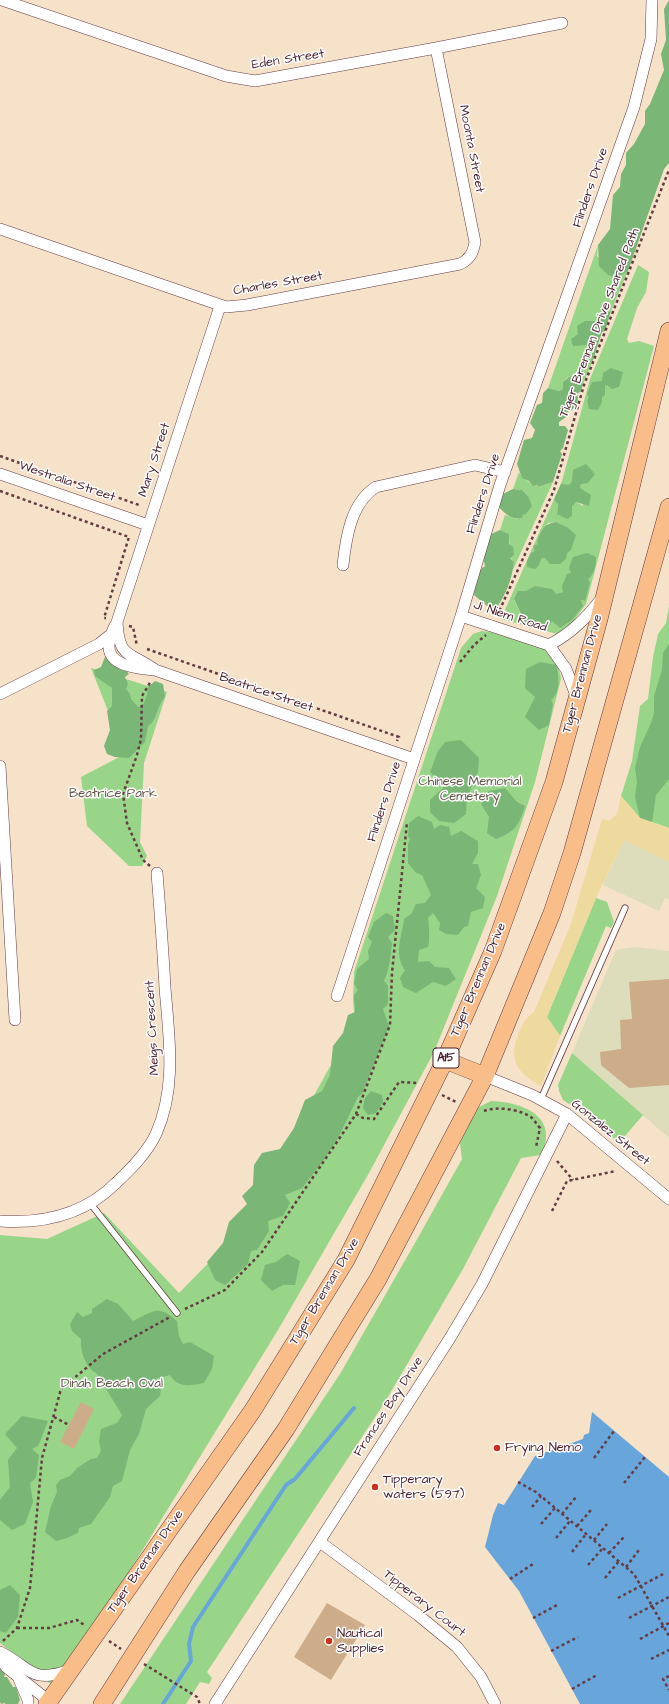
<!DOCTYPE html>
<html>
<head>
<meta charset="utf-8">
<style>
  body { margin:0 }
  canvas { display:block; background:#f6e1c9 }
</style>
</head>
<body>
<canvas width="669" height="1704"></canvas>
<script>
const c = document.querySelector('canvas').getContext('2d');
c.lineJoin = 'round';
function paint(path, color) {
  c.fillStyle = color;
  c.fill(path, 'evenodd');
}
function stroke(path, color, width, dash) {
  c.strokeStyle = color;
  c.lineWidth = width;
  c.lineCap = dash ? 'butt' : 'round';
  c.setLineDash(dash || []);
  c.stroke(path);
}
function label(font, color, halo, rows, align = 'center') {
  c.font = font + ' "Architects Daughter",sans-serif';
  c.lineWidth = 3;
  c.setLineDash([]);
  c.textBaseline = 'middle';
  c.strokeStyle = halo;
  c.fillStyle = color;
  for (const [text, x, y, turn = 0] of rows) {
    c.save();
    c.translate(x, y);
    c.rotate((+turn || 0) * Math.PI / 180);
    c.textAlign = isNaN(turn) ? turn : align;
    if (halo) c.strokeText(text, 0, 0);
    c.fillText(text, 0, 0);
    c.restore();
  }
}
paint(new Path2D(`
  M624,840l45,22v38l-4,-2 -6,13 -56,-26z
  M634,947l35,4v187l-97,-85 44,-103z`), '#ddddbc');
paint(new Path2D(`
  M598,245l-1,11 19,22 12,-7 -17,40 -11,3 -4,7h-11l1,24 6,4 -1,11h2l-10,24 -6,-9 -9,2 -5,5v7l-4,2 -11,-3z
  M638,265l11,7 -3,20 -9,16 -10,31 2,4 10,-2 15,5 -68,258 -13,18 -16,12 -56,-15 61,-138 28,-102zM602,381l4,4 -1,1v9l-3,3h-12zM572,481l9,2 -1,5 5,4 -2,14 -7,-4 -4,5 -15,7 1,-10zM556,522l11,5 -22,31h-3l-3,7 -4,-14 13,-28zM571,574l14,27 -4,-1 -29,20 -26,5 -12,-25 21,-14 21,8 7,-2z
  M519,472c3,7 9,8 15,14l4,-1 2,2 13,-5 -41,90 2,-10 -4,-5 -1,-23 -9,-4 5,-15 12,4 6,-5 5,-18 -6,-6 -9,-1z
  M669,606v222l-29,-10 -19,-22 11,-35 8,-55 8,-7 5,-42 5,-23 8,-11z
  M482,631c12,1 57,13 65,20 8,7 13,18 14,28l-26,103 -38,114 -63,156 -65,121 -91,157 -221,359 -57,-46v-408l47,4 57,-26 75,80 57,-58 119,-213 -2,-22 1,-28 107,-324 12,-14z
  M91,668l76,24 -23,71 -4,79 7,14 -5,10h-13l-42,-40 -6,-49 44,-23z
  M596,898l11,4 7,20 -3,6 -5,-2 -46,110 -13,-19z
  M572,1053l71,62 -24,28 -36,-30 -20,-13 -4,-9 -1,-6z
  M491,1101c31,1 69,15 50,54l-20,3 -58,111 -78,133 -178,270 5,6 -3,6 -9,-2 -14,22h-66l220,-330 75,-131 47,-84 -2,-16 13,-27 6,-9z`), '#98d589');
paint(new Path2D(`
  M669,0v163l-5,6 -36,102 -12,7 -8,-3 -9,-9 -1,-21 12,-16 3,-34 7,-8 1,-13 5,-9v-12l8,-9 11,-20v-13l5,-7 14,-34 -3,-16 5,-14 -2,-31z
  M611,311l-6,20 -3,1 -9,28 -2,1 1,-12 -6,-4 -13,1 -2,-7 7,-5 -1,-8 8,-5h11l4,-7z
  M611,368l12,4 -4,15 -7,2 -5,-4 -2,1v9l-3,3v4l-4,8 -9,-1 -2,-9 2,-2 -2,-4 5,-12 10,-1 1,-8z
  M577,374l6,10 -2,7 -4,3c3,9 -2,16 -10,18l-1,5 -7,5v4h6l3,4 -5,18 -3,3 2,3 -9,28 -14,5 -1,-2 -5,1 -4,-5 -7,-3 -5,-14 7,-24 8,-2 3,-8 -5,-7 7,-18 5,-2 1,-10 5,-5 11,3 4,-2v-7l6,-5z
  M586,464l9,10 -7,9 -7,1 -1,4 11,7 -2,11 -13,-4 -4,5v9l-5,3 -10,-5 1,-10 -4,-4 7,-16 8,1 3,-4 1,-11z
  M513,489l9,1 6,6 4,10 -7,9 -2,-1 -1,4c-10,2 -17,-4 -23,-11l4,-13z
  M556,522l11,5 9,8 -5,15 -4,3 -1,6 -6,5h-10l-5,-6h-3l-3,7 -4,4 -8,-2v-6l4,-8 4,-2 -2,-5 5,-2 -1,-2c4,-11 6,-18 19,-20z
  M500,530l9,4v10l4,3 1,8 -4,3 4,4c-3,21 -8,32 -20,50l-20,-17 2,-22 9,-7 -3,-15 7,-16z
  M587,553l9,4c0,8 -1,17 -8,22l2,4 -5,18 -4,-1 2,6 -11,14 -12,8 -8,-7 -5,7h-6l-15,-3 -12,-26 4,-8h8l9,-5 17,3 4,5 7,-2 -1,-6 5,-12 4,-1 -2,-5 4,-11z
  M669,644v135l-13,16 -4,27 -12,-4 -5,-21 2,-15 -2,-14 5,-21 11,-24 3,-10v-17l8,-26 1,-17z
  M105,657l13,3 11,14 -4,3 3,7 -2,5 4,5 1,5 7,8 5,-2 4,-10 1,-8 7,-6 8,3 2,13c-8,8 -8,24 -17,29l-3,16 -16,16 -14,-1 -8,-3 -3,-8 6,-16 -3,-19 5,-5v-18l-17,-12 -1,-6 7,-3z
  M540,662l16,3c3,10 5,28 -5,35l2,4 -4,21 -10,5 -14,-13 10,-20 -10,-9 1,-19z
  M461,740l18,18 -1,14 -11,26 -1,16 -12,9 -15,-2 -9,-9v-12l15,-14 -15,-14 8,-21 7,-9z
  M505,788l12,14 8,4c-6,19 -10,26 -29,33l-9,-6 2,-16 -8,-13 8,-13z
  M418,816l14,6 2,7 6,-4 9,2 2,9 10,-5 17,10v12l-6,11h6l3,11 -5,13 9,9 -2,11 -12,4 -3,14 -4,1 -6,8 -12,-1 -7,-4 1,-7 -7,-10 -5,5c1,6 2,24 0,29l-9,3 -1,12 11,-1 6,6 14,1 7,11 -10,7 -13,-4 -17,11 -13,-6 -3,-9 5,-8c-12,-17 -3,-32 -1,-51l7,-5 5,-10 9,-1 6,-8 -9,-20 -6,-2 -8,-10v-19l2,-5 -2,-3 1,-13z
  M386,913l7,3 2,14 -7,7 4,6c-1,11 -3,29 -8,38l4,5v18l-5,5 6,17 -26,66 -5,5 -20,41 -15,23 -21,27 -17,7 5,8 -7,13 -15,5 1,10 -12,19 -6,1 -3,13 -23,21 -10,-5 -8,-18 16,-19 6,-21 18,-18 -5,-8 11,-11 1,-20 8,-12 18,-4 14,-21 11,-28 17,-9 8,-16 3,-29 10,-13 5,-18 7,-3 -1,-17 4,-5 -4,-6 3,-15 12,-10 -1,-8 4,-9 -4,-5 6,-15z
  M371,1091l11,4 1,7 -7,11 -8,2 -5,-7 2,-10z
  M287,1254l13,7 -5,24h-12l-11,6 -11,-11 4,-15 11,-3z
  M107,1299l11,5 15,17c21,-10 25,-17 44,0l2,15 4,8 7,-2 24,14 -2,13 -8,14c-14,3 -26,5 -34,-8l-15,4 6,9 -1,8 -14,13 -7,25 -9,16 -8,31 -9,5 -3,11 -19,27 -12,4 -1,5 -11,5 -11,3 -11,-9 6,-26 6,-14 -1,-7 4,-5 10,-4 7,-8 14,-9 6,-1 4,-7 -2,-10 2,-12 16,-6 5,-8 -25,-41c-12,-7 -17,-23 -16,-35l-9,-8 -2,-7 7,-12 6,5 9,-4v-4z
  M22,1416l26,5 -10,25 -6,3 7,6 -3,23 -6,5 3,19 -8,22 -13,6 -12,-10v-20l10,-13 -2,-27 9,-12 -12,-14z
  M10,1585l10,10 -2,22 -12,16 -6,-2v-41z
  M0,1669l5,5 -1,3h3l6,10h3l4,13 -2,4h-13v-1l-4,1 -1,-2z`), '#7ab675');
paint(new Path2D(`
  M621,796l19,22 29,10v34l-45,-22 -28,58 -49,119 13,19 -19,50c-23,-13 -33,-24 -23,-51 5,-12 6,-15 16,-23l37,-88 31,-105 7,2 8,-7z`), '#eeda9e');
paint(new Path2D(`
  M592,1412l77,65v227h-89l-61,-113 -34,-44 8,-32 5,-12 6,2 31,-49 48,-17 1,-4 5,-2z`), '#68a5da');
stroke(new Path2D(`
  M163,1704l28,-43 -2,-17 4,-17 93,-142 9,-6 59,-71`), '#68a5da', 4);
paint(new Path2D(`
  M669,979v106l-40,3 -28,-23 -1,-13 21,-3 -1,-29 12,-1 -3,-37z
  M81,1402l13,7 -20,40 -14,-7z
  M327,1603l38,22 -34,55 -37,-23z`), '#ccac89');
const lane = new Path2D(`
  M541,1099l84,-191
  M90,1203l87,110`);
const street = new Path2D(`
  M2,0l224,76 29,5 181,-33 126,-25
  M0,229l226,78 21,-2 213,-41c10,-5 13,-11 15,-22l-39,-194
  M220,306l-103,316c-22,39 4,45 38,48l259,89
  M0,474l148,51
  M343,565c3,-28 8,-62 33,-78l99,-22 30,7
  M461,616l88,29 17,24 11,29
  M117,622c2,36 11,29 37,47
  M549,645c23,-12 37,-27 53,-47
  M0,694l99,-50 10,-8
  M0,766l15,254
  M337,996l124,-380 39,-131 134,-378 17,-68 1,-39
  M485,1076l47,19 35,19 102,85
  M0,1221c44,3 84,-6 116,-38 15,-14 31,-30 40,-49 21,-47 13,-97 9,-146 -2,-38 -5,-77 -8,-115
  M320,1542l98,73 39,32 24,30 14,27
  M0,1652c33,17 30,32 70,18
  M0,1657l6,10 43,34
  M19,1679l9,21v4
  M215,1704l235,-366 32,-54 85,-170`);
const primary = new Path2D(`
  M445,1060l40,16
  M47,1704l206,-294 93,-150 99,-200 48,-109 61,-169 45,-163 70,-288
  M102,1704l85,-133 99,-142 92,-150 107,-203 67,-163 20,-60 97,-346`);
stroke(lane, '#643c43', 7);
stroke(street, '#643c43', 12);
stroke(primary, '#643c43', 18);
stroke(new Path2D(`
  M0,456l139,49
  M0,491l129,46 -25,81h2
  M497,616l57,-126 30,-105 85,-215
  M129,626l4,1 4,19
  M147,649l252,88 -2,4
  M460,662l14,-17 12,-10
  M150,866l-7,-6 -16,-37 -4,-29 14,-39 4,-16 1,-43 9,-15
  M442,1095l14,7
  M484,1111c12,-5 37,-2 48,7 3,3 5,7 8,10l-4,19
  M356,1114l7,4 11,1 25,-37 19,1
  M557,1161l16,19
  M552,1211l15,-30 49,-10
  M185,1309l40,-19 37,-38 94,-138 34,-89 2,-52 15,-151
  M54,1417l15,8
  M594,1458l20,-27
  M518,1482l18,10 98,82 35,62
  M624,1483l21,-26
  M532,1507l9,-11
  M562,1514l14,-17
  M541,1524l14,-16
  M577,1526l14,-16
  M556,1538l14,-17
  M594,1540l13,-16
  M572,1552l14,-18
  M609,1553l15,-16
  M588,1565l15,-17
  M626,1567l13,-17
  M605,1578l14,-17
  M510,1579l23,-15
  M618,1598l47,-25
  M533,1618l26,-14
  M629,1618l40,-21
  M17,1628h32l28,-8 7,5
  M640,1639l29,-16
  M3,1641l14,-13 13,-40 12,-130 19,-69 42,-35 67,-37
  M109,1641l12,8
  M551,1651l27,-14
  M651,1659l18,-9
  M144,1664l53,33 3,7
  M669,1676l-6,3 6,11
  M572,1689l25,-14`), '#643c43', 2.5, [3, 3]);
stroke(lane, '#fff', 5.5);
stroke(street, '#fff', 11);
stroke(primary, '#f8bd89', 17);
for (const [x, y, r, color] of [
  [497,1448,4,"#c8321e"],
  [375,1487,4,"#c8321e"],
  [329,1641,4,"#c8321e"]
]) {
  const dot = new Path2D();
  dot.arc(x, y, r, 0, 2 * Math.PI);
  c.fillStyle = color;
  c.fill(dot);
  stroke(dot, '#fff', 1.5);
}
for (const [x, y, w] of [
  [446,1058,26]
]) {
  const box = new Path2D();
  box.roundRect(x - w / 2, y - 10, w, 20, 3);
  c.fillStyle = '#fff';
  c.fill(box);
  stroke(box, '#4a1f2b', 1);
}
label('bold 12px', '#4a1f2b', null, [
  ["A15",446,1058]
]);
label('13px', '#4a1f2b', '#fff', [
  ["Eden Street",288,60,-9],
  ["Moonta Street",471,149,79],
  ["Flinders Drive",591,188,-71],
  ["Charles Street",278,284,-10],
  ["Tiger Brennan Drive Shared Path",600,323,-69],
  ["Mary Street",155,460,-72],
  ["Westralia Street",67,482,19],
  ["Flinders Drive",484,494,-72],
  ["Ji Niem Road",510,617,18],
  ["Tiger Brennan Drive",583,674,-75],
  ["Beatrice Street",266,693,19],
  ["Flinders Drive",385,802,-72],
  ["Tiger Brennan Drive",479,980,-67],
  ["Meigs Crescent",153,1028,-93],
  ["Gonzalez Street",610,1133,39],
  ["Tiger Brennan Drive",325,1292,-59],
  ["Frances Bay Drive",389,1407,-57],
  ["Tiger Brennan Drive",146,1562,-55],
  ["Tipperary Court",424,1604,38]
]);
label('13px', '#615647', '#fff', [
  ["Chinese Memorial",470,782],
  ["Cemetery",470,797],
  ["Beatrice Park",113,794],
  ["Dinah Beach Oval",112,1384]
]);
label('13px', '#4a1f2b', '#fff', [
  ["Frying Nemo",505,1448],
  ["Tipperary",383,1480],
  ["waters (597)",383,1495],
  ["Nautical",337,1634],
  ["Supplies",337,1649]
], 'left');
</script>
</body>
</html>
